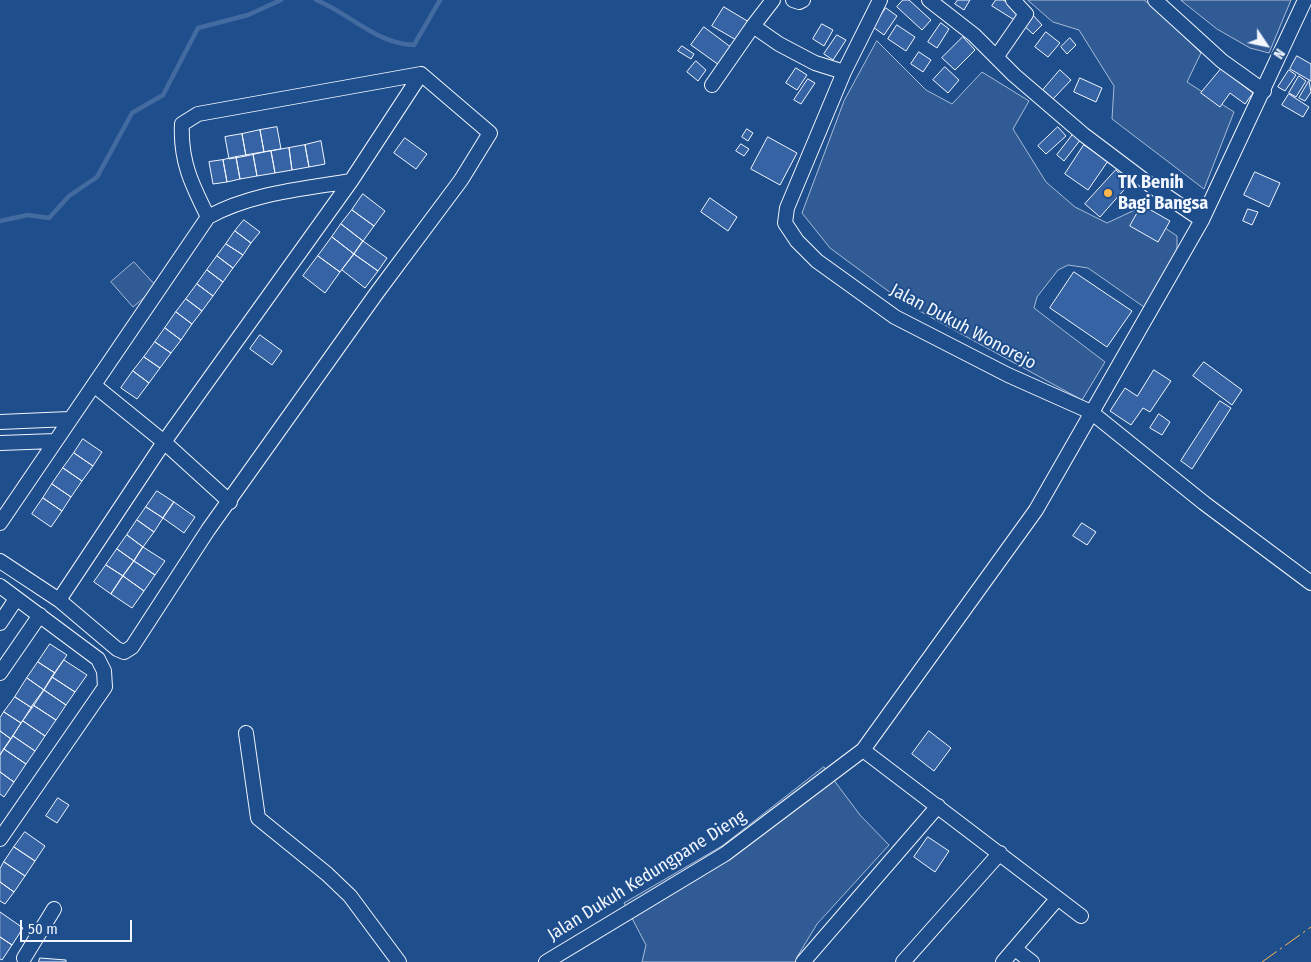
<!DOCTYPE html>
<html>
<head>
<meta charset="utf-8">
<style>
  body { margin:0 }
  #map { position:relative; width:1311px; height:962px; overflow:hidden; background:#1f4e8c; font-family:"Fira Sans Condensed",sans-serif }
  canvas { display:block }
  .north { position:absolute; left:1241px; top:20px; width:50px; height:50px; -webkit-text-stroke:4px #1f4e8c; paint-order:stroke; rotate:124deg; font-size:14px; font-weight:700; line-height:20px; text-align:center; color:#f2f6ff }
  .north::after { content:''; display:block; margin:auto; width:18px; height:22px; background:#f2f6ff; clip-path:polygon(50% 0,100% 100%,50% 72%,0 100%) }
  .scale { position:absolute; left:20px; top:920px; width:112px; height:22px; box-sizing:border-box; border:2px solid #f2f6ff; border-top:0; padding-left:6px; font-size:15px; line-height:18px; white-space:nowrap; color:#f2f6ff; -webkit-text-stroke:4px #1f4e8c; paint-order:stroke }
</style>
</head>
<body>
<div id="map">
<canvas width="1311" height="962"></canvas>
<div class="north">N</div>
<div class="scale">50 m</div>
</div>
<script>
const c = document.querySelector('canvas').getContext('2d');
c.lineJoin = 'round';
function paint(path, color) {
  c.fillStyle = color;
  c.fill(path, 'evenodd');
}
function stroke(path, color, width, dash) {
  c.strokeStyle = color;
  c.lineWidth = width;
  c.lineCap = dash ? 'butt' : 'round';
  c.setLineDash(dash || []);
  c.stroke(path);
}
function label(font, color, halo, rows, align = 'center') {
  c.font = font + ' "Fira Sans Condensed",sans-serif';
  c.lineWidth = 4;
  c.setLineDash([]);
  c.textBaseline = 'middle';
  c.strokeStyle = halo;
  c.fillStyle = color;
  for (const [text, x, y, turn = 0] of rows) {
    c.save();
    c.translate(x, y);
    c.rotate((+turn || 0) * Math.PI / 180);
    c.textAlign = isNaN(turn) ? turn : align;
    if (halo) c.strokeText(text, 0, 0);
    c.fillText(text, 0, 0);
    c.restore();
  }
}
const built = new Path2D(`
  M1028,0h116l14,11 43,42 -14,29 47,30 -30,77 -92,-70 2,-33 -35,-56 -26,-8z
  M1181,0h110l-22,53 -19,-5 -33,-19z
  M877,41l49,49 26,14 30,-32 47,29 -16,28 33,53 29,25 32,16 30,-14 40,27v17l-33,54 -56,-39 -20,-3 -10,5 -21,27 -3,11 71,54 -23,38 -179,-98 -73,-54 -28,-35 42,-112z
  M134,262l23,25 -24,20 -22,-25z
  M824,767l36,48 29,30 -72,79 -20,33 1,5h-156l4,-17 -22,-42 98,-57z`);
paint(built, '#305b95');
stroke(built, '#a8bbd7', 1);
stroke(new Path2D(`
  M316,0c33,13 60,44 98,45l26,-45
  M0,221l28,-6 21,3 20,-22 28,-19 35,-64 31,-18 35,-67 50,-13 33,-15`), '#446ba0', 4.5);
const building = new Path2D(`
  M903,0h6l22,20 -9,10 -25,-23z
  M958,0h12l-6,10 -9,-6z
  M996,0h7l19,11 -6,10 -24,-15z
  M724,7l25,15 -11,19 -26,-15z
  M886,8l11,8 -13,19 -11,-8z
  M1032,14l10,11 -9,9 -11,-10z
  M941,23l8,6 -12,19 -9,-6z
  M822,24l11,6 -9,16 -11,-7z
  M897,25l18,12 -9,14 -18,-12z
  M704,27l28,21 -13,17 -28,-20z
  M1046,32l14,11 -12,14 -13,-10z
  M837,35l9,5 -13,20 -9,-6z
  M963,37l12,13 -20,20 -13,-12z
  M1070,38l6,7 -9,9 -6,-7z
  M682,46l12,8 -3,5 -13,-8z
  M919,52l12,8 -8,12 -12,-8z
  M1297,56l14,8v17l-21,-12z
  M696,61l10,9 -8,11 -11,-9z
  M945,67l14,13 -11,13 -15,-13z
  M796,68l11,7 -10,15 -11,-7z
  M1221,69l32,24 -8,11 -15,-11 -10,14 -19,-14z
  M1060,70l11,10 -18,19 -10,-9z
  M1289,70l7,5 -11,16 -7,-4z
  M1299,76l7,5 -10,16 -7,-4z
  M1080,78l22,10 -6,14 -22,-10z
  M808,79l7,4 -14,21 -7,-4z
  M1309,81l2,11 -6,9 -6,-3z
  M1289,94l20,13 -6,10 -21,-12z
  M277,127l4,22 -17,3 -4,-22z
  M1058,127l8,9 -20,18 -8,-8z
  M747,129l6,4 -5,8 -6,-4z
  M260,130l4,22 -18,4 -4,-22z
  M1074,133l7,6 -17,22 -7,-6z
  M242,134l4,22 -17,3 -4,-22z
  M768,137l29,16 -17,32 -29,-16z
  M405,138l22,16 -11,15 -22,-16z
  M321,141l4,23 -16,3 -4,-22z
  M741,144l8,5 -5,7 -8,-5z
  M305,145l4,22 -17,3 -3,-22z
  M1084,145l24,16 -20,29 -23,-16z
  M289,148l3,22 -17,3 -4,-22z
  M271,151l4,22 -18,3 -4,-22z
  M253,154l4,22 -17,3 -4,-22z
  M236,157l4,22 -13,3 -4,-22z
  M223,160l4,22 -14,2 -4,-22z
  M1116,170l14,13 -30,34 -15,-13z
  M1255,172l25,11 -11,24 -25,-12z
  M363,194l22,17 -11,15 -22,-16z
  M710,198l27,19 -9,14 -27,-19z
  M1142,205l28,16 -12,21 -28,-16z
  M1248,209l10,3 -6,13 -9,-4z
  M352,210l22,16 -11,15 -22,-17z
  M244,220l16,12 -9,11 -16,-12z
  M341,224l22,17 -9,13 -22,-17z
  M235,231l16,12 -8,12 -17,-11z
  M332,237l22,17 -14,18 -22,-16z
  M363,241l24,17 -9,13 -24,-17z
  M226,244l17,11 -10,13 -16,-12z
  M354,254l24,17 -13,17 -23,-18z
  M217,256l16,12 -10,14 -16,-12z
  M318,256l22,16 -15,21 -22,-17z
  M207,270l16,12 -10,14 -16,-12z
  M1074,272l58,39 -25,36 -57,-39z
  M197,284l16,12 -11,15 -16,-12z
  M186,299l16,12 -10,13 -16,-12z
  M176,312l16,12 -11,16 -16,-12z
  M165,328l16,12 -10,13 -16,-11z
  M260,335l22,16 -10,14 -22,-16z
  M155,342l16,11 -11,15 -16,-11z
  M144,357l16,11 -11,15 -16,-12z
  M1204,362l38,28 -10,15 -39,-29z
  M1154,370l17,11 -21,31 -7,-4 -12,17 -21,-14 15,-23 12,8z
  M133,371l16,12 -12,16 -16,-11z
  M1220,401l11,7 -39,61 -11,-8z
  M1159,414l11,8 -8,13 -12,-7z
  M83,439l19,13 -9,14 -19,-13z
  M74,453l19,13 -11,15 -19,-13z
  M63,468l19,13 -11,16 -19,-13z
  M52,484l19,13 -9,14 -19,-13z
  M157,491l17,11 -11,16 -17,-11z
  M43,498l19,13 -11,16 -19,-13z
  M174,502l21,15 -11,16 -21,-15z
  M146,507l17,11 -9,14 -17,-12z
  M137,520l17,12 -11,15 -16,-12z
  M1082,523l14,9 -9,13 -14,-9z
  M127,535l16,12 -9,14 -17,-12z
  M143,547l22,14 -10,14 -21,-14z
  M117,549l17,12 -11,15 -17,-11z
  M134,561l21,14 -11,16 -21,-15z
  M106,565l17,11 -12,18 -17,-12z
  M123,576l21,15 -12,17 -21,-14z
  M50,644l17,11 -12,18 -17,-11z
  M64,660l23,15 -12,17 -23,-15z
  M38,662l17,11 -11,17 -17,-12z
  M52,677l23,15 -9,13 -22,-15z
  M27,678l17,12 -12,18 -17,-11z
  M44,690l22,15 -10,15 -23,-15z
  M15,697l17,11 -11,15 -17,-11z
  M33,705l23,15 -11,16 -22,-15z
  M4,712l17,11 -10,16 -11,-8v-13z
  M23,721l22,15 -10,15 -22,-15z
  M0,731l11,8 -11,16z
  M929,731l22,17 -17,23 -22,-17z
  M13,736l22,15 -9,13 -22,-15z
  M4,749l22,15 -12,18 -14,-10v-17z
  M0,772l14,10 -10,15 -4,-3z
  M58,798l11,7 -12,18 -11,-7z
  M25,832l20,14 -10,15 -21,-14z
  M928,837l21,14 -14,21 -21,-15z
  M14,847l21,14 -10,15 -21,-14z
  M4,862l21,14 -11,16 -14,-10v-13z
  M0,882l14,10 -9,12 -5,-3z
  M0,912l23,16 -11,17 -12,-8z
  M0,937l12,8 -10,15 -2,-1z
  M40,958l26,2v2h-27z`);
paint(building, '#3563a3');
stroke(building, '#f2f6ff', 1);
const minor = new Path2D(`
  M793,0l6,2 4,-2
  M880,0l-36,72 -57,136 -2,15 12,18 20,20 78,56 113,58 83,37 113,91 107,80
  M929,0l45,35 40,40 70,60 69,52 49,33
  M1155,0l67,61 42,30
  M753,26l20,-26
  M997,56l29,-42 -13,-14
  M712,85l41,-59 26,18 36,19 29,9
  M95,386l69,56 66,60
  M0,422l69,-3
  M0,443l55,-2
  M0,523l208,-306c44,-24 95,-28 143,-36l70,-107
  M0,561l59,39 58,49 7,3 8,-5 76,-117 168,-236 85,-114 29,-47 -69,-59 -223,40 -16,10c-2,37 10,61 26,93
  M0,586l98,73 6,12 1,16 -105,152
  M59,600l105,-158 187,-261
  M0,623l16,-24
  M0,673l40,-58
  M246,733l12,85 69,56 23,22 49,66
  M863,750l218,166
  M1015,949l17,13
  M24,958l30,-49
  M546,962l179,-108 138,-104 173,-240 166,-290 103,-220
  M803,962l135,-156
  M903,962l97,-109
  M1003,962l54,-63`);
stroke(minor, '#f2f6ff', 16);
stroke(minor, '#1f4e8c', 14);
stroke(new Path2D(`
  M1262,962l49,-35`), '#ffb74d', 1, [18, 4, 2.5, 4]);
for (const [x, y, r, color] of [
  [1108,193,5,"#ffb74d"]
]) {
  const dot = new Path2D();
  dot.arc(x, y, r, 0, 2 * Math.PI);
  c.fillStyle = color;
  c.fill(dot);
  stroke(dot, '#1f4e8c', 2);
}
label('bold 18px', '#f2f6ff', '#1f4e8c', [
  ["TK Benih",1118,183],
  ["Bagi Bangsa",1118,204]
], 'left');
label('18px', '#f2f6ff', '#1f4e8c', [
  ["Jalan Dukuh Wonorejo",963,327,28],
  ["Jalan Dukuh Kedungpane Dieng",647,876,-32]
]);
</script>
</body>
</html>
